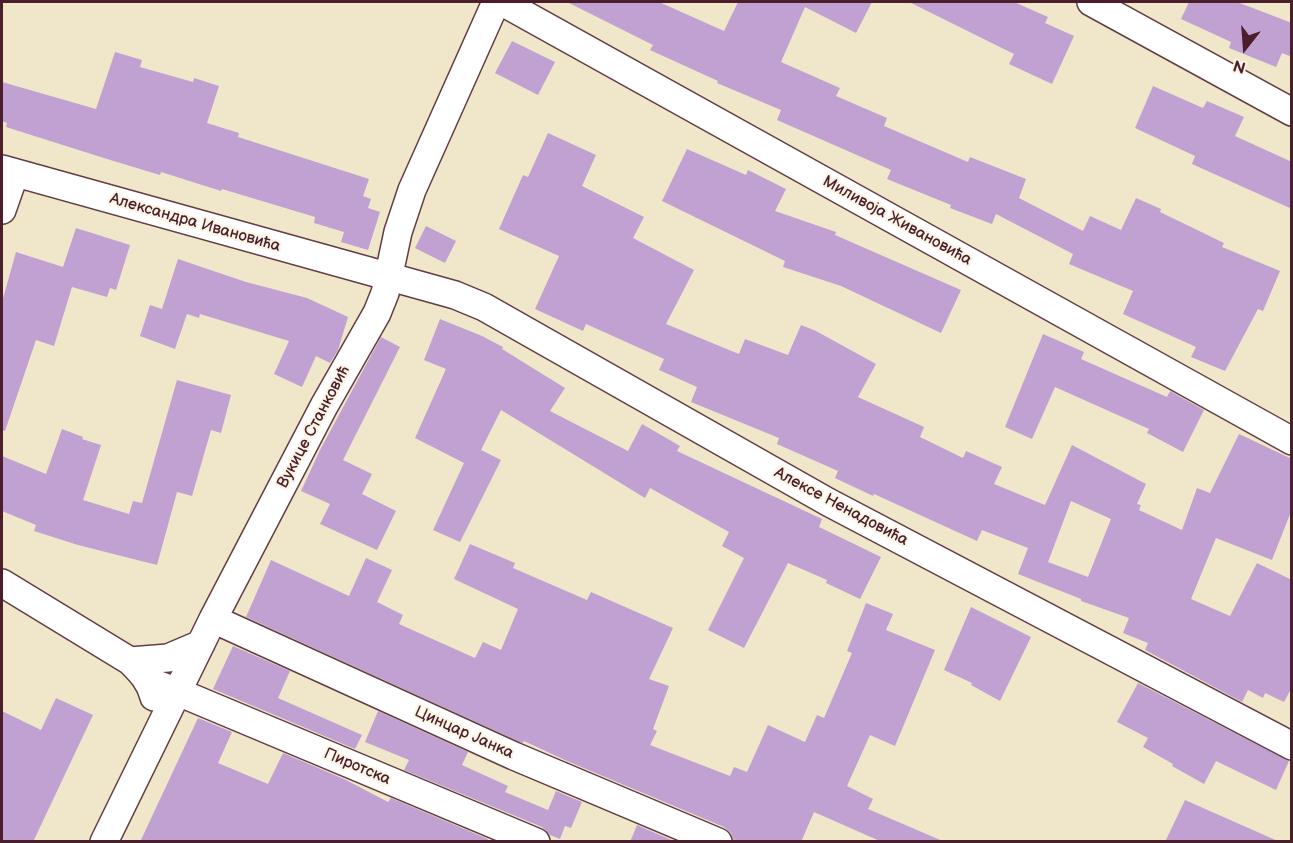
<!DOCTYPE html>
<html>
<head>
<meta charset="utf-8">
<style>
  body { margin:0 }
  #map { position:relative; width:1293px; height:843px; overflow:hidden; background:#f0e7cb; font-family:"Balsamiq Sans",sans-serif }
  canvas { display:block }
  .frame { position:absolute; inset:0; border:3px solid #4a1f2b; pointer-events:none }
  .north { position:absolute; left:1215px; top:18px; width:60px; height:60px; -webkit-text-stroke:4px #fcf5e5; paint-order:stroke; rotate:197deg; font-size:16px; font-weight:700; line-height:24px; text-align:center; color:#4a1f2b }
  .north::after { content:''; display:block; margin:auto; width:21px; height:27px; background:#4a1f2b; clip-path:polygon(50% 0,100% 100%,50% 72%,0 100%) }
</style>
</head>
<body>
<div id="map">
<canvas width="1293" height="843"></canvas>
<div class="frame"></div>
<div class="north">N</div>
</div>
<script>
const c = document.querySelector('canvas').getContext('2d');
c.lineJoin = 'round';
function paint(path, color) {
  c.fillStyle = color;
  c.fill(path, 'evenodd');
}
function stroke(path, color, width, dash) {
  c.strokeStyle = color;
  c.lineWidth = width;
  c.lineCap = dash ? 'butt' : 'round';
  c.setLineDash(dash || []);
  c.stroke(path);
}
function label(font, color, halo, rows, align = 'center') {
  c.font = font + ' "Balsamiq Sans",sans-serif';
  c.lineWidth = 4.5;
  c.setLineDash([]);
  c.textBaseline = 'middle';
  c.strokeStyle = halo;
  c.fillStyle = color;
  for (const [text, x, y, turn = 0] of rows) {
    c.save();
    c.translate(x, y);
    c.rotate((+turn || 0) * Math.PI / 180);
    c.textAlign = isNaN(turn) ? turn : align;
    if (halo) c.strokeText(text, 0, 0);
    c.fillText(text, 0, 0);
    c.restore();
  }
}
paint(new Path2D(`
  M567,2h92l65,29 14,-29h134l-16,31 -51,-26 -24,55 59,26 -4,8 51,22 -3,8 84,36 2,-5 56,22 -7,19 64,33 7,-15 31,14 15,-32 25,11 -1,3 64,31 -2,4 58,24 -17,40 -5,-2 -33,62 -34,-14 5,-10 -73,-33 10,-23 -64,-27 4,-10 -77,-40 -4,10 -42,-16 1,-3 -64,-26 4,-9 -114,-50 4,-10 -64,-27 1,-2 -68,-31 3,-5z
  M909,2h105l34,15 -3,6 29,13 -22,48 -43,-20 5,-10z
  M1189,2h48l55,21v34l-10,-4 -6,14 -47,-19 2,-6 -50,-23z
  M512,41l43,21 -17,33 -43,-22z
  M115,52l27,8 -2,7 53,15 1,-4 25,8 -12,37 32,10 -1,4 131,42 -6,17 8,3 -3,9 12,4 -12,38 -27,-8 3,-10 -30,-9 1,-6 -93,-28 -1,2 -60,-19 -1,3 -53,-16 -101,-32 1,-4 -5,-2v-39l94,27z
  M1153,86l50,22 4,-7 37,16 -9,19 57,26v47l-100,-45 3,-8 -60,-28z
  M548,133l48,22 -14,31 62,31 -11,21 61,32 -28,54 73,30 6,-15 43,16 13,-30 15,6 60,33 -18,33 66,30 -4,10 43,21 3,-7 36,16 -8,17 51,21 27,-60 74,39 -9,20 4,1 -2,5 43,20 15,-42 13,5 29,-59 53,25v50l-20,51 -56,-22 -25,61 39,17 27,-53 35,17v107l-8,15 -19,-9 -2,5 -15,-8 -6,12 -97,-52 3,-7 -25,-10 6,-15 -48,-17v-2l-63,-25 10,-26 -46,-18 -5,11 -103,-47 -1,2 -38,-18 3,-7 -61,-27 2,-6 -88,-36 6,-15 -38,-17 5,-11 -78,-35 -3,7 -48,-22 24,-53 -60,-27 24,-54 5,2zM1071,501l40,18 -23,58 -40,-15z
  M687,149l59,26 2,-5 38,19 -11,22 61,21 -1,3 126,55 -20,43 -100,-47 -58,-19 2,-6 -123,-60z
  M426,226l30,15 -11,22 -30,-15z
  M76,228l54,17 -14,45 -6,-2 -3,9 -35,-10 -18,59 -18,-6 -31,91 -3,-1v-128l14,-50 47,15z
  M178,259l68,23 61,16 41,19 -10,33 -8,13 -14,-7 -14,31 -28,-13 15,-33 -89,-27 -1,4 -12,-4 -12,35 -35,-13 10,-31 12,4z
  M440,319l42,17 21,11 -1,2 63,39 -15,23 78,40 14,-27 38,22 -3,5 145,68 -3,8 62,30 -21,42 -34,-16 1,-3 -39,-17 -44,85 -36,-18 36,-72 -22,-12 7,-14 -79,-44 -5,10 -144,-88 -20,40 20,10 -41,82 -27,-12 31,-67 -49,-25 31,-69 -22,-9z
  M1043,334l41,18 -3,7 86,38 3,-6 34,19 -21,42 -36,-19 2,-4 -94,-42 -23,52 -27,-12z
  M381,337l19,10 -57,113 29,14 -10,20 34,17 -19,39 -57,-26 10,-20 -29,-13 19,-41z
  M177,380l54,15 -10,38 -10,-3 -19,66 -15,-4 -20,73 -79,-20 -44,-14 2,-6 -34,-14v-55l44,18 16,-45 21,8 -1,2 19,6 -18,55 46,14 4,-13 9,2z
  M470,544l45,19 -2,5 74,32 4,-8 82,36 -24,51 20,7 -16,43 4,2 -7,14 80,31 4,-9 13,5 21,-47 37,17 12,-27 7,3 28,-65 -5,-2 19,-48 27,11 -7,16 49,20 -40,96 -25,-11 -23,51 26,13 -5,10 77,33h-63l-68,-30 -13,30h-67l-3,-9 -7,-6 -157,-66 -43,-20 -1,2 -3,-1 -274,-125 25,-57 78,36 17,-38 26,12 -15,32 26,13 -4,9 76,34 8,-16 18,8 17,-41 -64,-30z
  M971,607l60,30 -31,64 -29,-16 1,-2 -28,-13z
  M233,646l57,25 -12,27 84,37 -7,14 -142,-60z
  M1138,683l151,78 -13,29 -60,-29 -12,23 -32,-18 1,-2 -30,-17 5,-9 -31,-16z
  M56,698l37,17 -60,127h-31v-131l39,19z
  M378,711l90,41 -6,13 46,21 -3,6 43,18 8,-19 26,11 -11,26 -6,-2 -5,13 -10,-4 -8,-8 -138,-57 5,-10 -44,-18z
  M198,718l34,14 -14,31 50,21 15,-31 61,26 44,23 3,-4 97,41 -2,3h-346z
  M1185,800l95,42h-115z
  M637,825l39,17h-46z`), '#c1a1d1');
const minor = new Path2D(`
  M502,2l790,439
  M1091,2l201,110
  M2,169l453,126 29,12 344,195 464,244
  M2,210l13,-37
  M2,583l128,78c11,11 20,20 24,36
  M213,619l301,137 204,86
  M130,661l38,-3 33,-14
  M148,681l30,11 358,150
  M104,842l109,-223 111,-213 53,-93 8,-20 13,-61 14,-42 84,-188`);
stroke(minor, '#633d43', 30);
stroke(minor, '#fff', 27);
label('16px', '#4a1f2b', '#fcf5e5', [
  ["Миливоја Живановића",897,221,29],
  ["Александра Ивановића",195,223,16],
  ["Вукице Станковић",314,427,-62],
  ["Алексе Ненадовића",841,507,28],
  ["Цинцар Јанка",464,733,24],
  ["Пиротска",357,767,23]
]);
</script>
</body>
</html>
